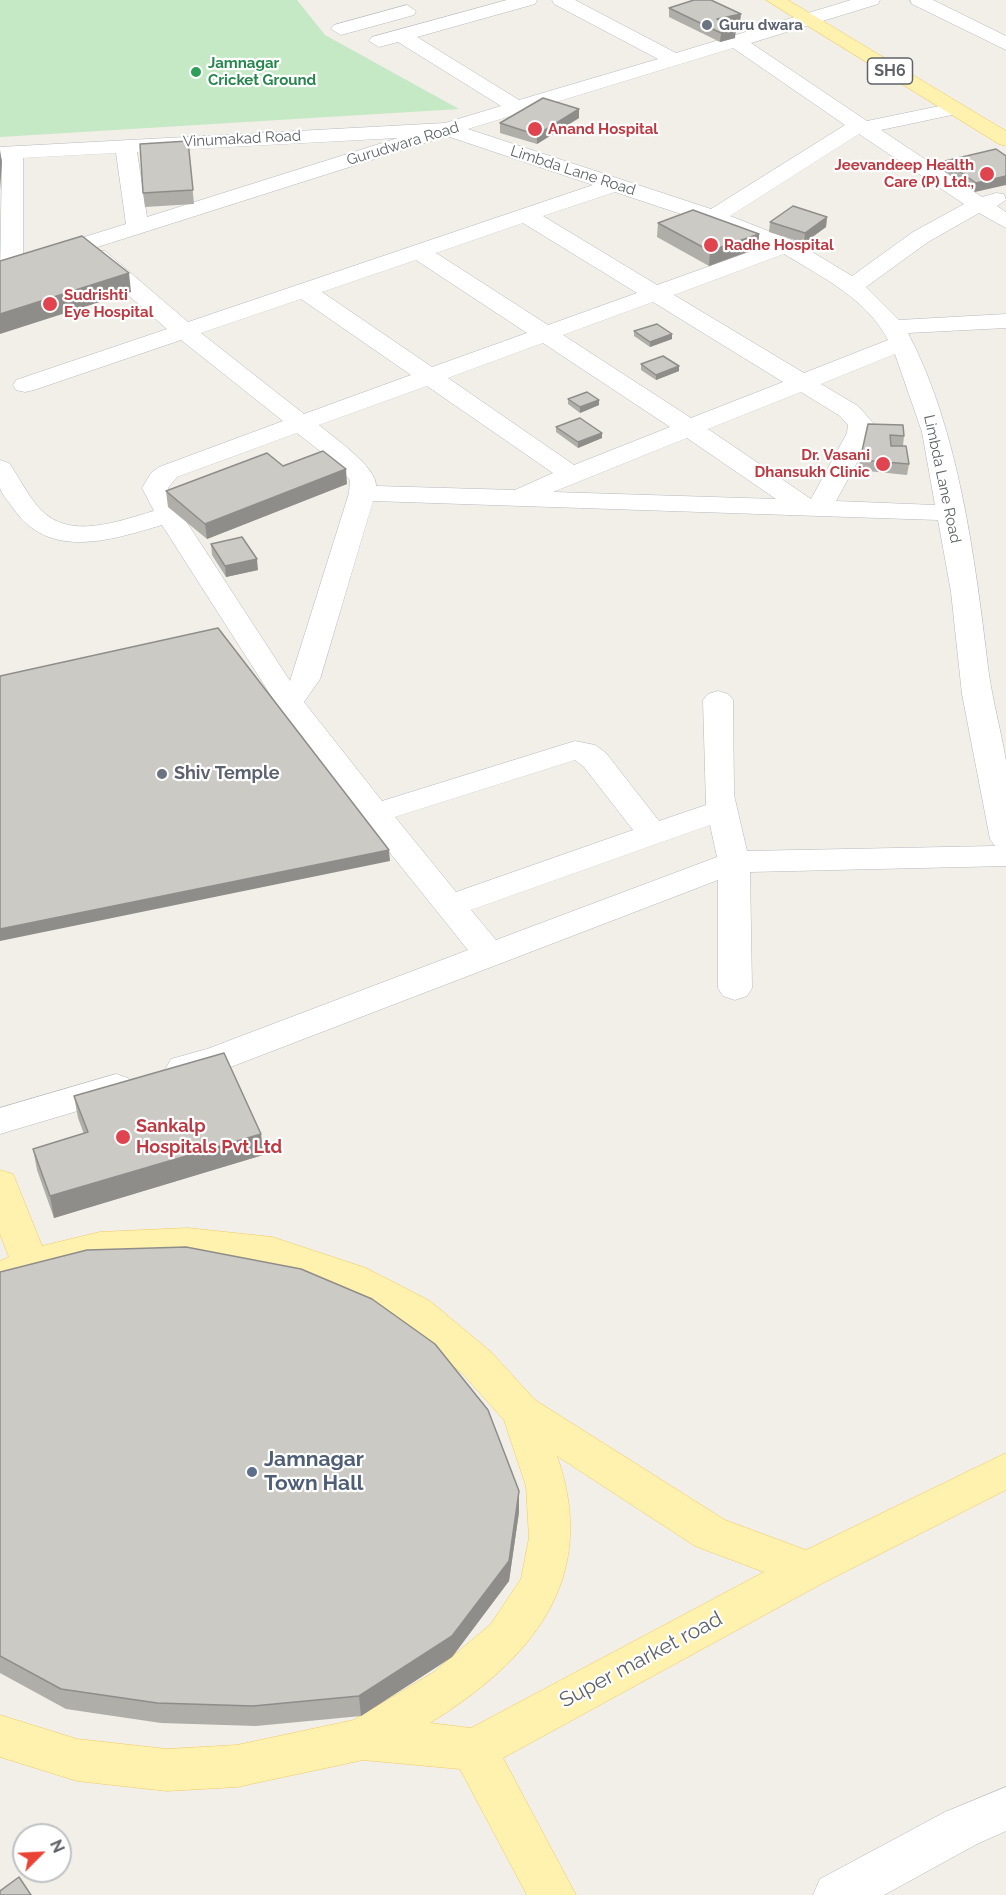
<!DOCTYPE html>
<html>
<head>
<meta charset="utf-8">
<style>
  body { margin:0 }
  #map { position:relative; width:1006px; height:1895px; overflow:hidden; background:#f1efe8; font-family:Raleway,sans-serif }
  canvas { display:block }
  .north { position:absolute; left:12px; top:1823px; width:60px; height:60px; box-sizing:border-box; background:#fff; border:2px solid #bfc1c3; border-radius:50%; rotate:66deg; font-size:16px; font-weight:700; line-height:24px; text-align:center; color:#5f6368 }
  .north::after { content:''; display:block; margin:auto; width:21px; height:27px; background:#ea4335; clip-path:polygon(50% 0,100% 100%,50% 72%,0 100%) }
</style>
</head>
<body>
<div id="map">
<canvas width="1006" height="1895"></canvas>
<div class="north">N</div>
</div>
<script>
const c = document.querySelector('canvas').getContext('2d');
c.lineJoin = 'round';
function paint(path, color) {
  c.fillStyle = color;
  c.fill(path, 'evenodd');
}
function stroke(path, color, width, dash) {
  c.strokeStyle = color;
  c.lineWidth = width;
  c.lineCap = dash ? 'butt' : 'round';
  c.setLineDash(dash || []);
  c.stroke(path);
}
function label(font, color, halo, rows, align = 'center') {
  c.font = font + ' Raleway,sans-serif';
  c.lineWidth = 4.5;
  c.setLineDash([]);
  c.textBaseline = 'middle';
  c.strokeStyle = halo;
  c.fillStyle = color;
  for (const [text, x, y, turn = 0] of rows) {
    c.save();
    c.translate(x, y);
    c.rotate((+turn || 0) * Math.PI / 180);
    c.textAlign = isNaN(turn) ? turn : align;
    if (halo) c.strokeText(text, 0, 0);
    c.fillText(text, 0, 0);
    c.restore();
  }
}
paint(new Path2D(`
  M0,0h297l28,35 134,74 -459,28z`), '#c5e8c5');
const minor = new Path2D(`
  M507,0h30l-2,4 -118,33 102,63 139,-41 -104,-55 -2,-4h23l101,53 175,-53h29l-2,4 -127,39 116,78 87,-18 7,2 3,4 -3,4 -80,17 101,67 14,-4 8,1 2,6 -9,6 9,6v16l-27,-15 -51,29 -62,45 33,33 107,-6v14l-98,5c51,97 67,226 80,334 4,32 13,63 18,94 0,34 0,71 0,105l-256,6 2,116 -5,8 -12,4 -12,-4 -5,-8v-108l-490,188 -45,13 -12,-4 -5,-9 5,-9 36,-10 261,-99 -146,-182 -43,-60 -117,-183c-51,15 -113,36 -149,-17 -4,-6 -11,-13 -13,-20 0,-8 0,-19 0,-28l9,3c10,14 19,33 31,46 30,32 78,12 114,2l-12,-23 9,-15 8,-6 124,-46 -102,-81 -147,50 -9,2 -9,-2 -3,-5 3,-5 151,-51 -78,-68 -3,-5 3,-5h16l83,71 405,-137 -146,-49 -447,142 2,-119h-2v-12l445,-24 56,-17 -103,-64 -19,5 -10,-6 3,-4zM733,48l112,77 -134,84 -243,-80zM859,134l105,70 -51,28 -61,44 -58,-35 -64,-25zM398,138l-251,79 -10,-65zM116,153l10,71 -103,32v-98zM615,192l90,30 61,24 -109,39 -114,-69zM523,223l114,70 -89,32 -112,-72zM784,254c38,23 83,45 104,86l-84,33 -130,-78zM416,260l111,73 -95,34 -110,-75zM301,299l110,76 -107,39 -103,-81zM653,302l130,80 -92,36 -128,-83zM543,343l127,84 -96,38 -126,-87zM895,354l27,78 13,73 -99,-4 37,-68 1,-9 -16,-18 -37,-22zM427,386l126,87 -38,17 -139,-4c1,-19 -43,-49 -57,-61zM801,392l39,24 8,9 -1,8 -36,66 -103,-70zM297,433l32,25 21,22 -1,13 -59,188 -108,-166 -14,-27 9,-11zM687,438l89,61 -223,-7zM373,501l565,19 13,72 11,102 28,145 5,7 -248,5 -13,-56 -1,-95 -5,-6 -10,-3 -10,3 -5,6 3,105 -47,16 -53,-68 -11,-8 -20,-4 -193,60 -78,-99 16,-23zM575,760l9,7 49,63 -177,62 -61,-75zM710,825l7,32 -221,83 -25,-30z
  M910,0h23l73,36v14l-94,-46z
  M407,5l9,6 -2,4 -73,20 -10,-6 3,-4z
  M116,1074l12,4 6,9 -6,9 -128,38v-26z
  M1006,1787v44l-29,13 -93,51h-71l7,-16 125,-67z`);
const major = new Path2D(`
  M766,0h22l218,131v15l-7,-2z
  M0,1170l13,4 29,72 58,-14 88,-4 84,9 94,31 64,33 61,51 44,48 190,120 81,30 200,-97v37l-183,93 -320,175 73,137h-49l-67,-126 -97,-9 -126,27 -70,4 -90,-10 -77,-24v-42l77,24 90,10 70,-4 117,-25 80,-48 57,-48 30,-45 8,-41 -3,-52 -22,-66 -41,-46 -61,-51 -62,-33 -69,-23 -83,-9 -88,4 -62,15 -38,15v-31l9,-4 -9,-23zM557,1456l138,90 69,26 -293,156 -41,-5c100,-62 171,-143 127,-267z`);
stroke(minor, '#b5b8bc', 1);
stroke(major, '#f2c960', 1);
paint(minor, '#fff');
paint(major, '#fff2af');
paint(new Path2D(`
  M669,8l71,15 -11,2 6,13 -15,4 -51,-25z
  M579,109v9l-42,26 -37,-11v-10z
  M188,141l6,63 -49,3 -2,-14z
  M1006,156l-31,36 -31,-21 1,-10z
  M827,217l-1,10 -22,16 -35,-11 1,-10z
  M658,223l101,11 -1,14 -49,18 -52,-29z
  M634,331l38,8 -22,8 -16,-11z
  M641,364l38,2v5l-23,9 -15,-10z
  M568,399l31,6 -19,8 -12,-9z
  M868,424l36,12 -1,10 6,18 -2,11 -49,-5 2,-10z
  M556,427l46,11 -24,10 -22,-16z
  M283,466l64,18 -140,55 -39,-32 -2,-16z
  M211,544l47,26 -32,7 -14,-22z
  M74,1096l187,38 2,21 -209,63 -17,-48 -4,-21 51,-15 -6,-16z
  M0,1272l519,240 -10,69 -57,76 -91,59 -105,10 -95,-3 -95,-14 -66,-36z`), '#afaea9');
paint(new Path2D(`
  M741,14l-1,9 -23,5v-9z
  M736,29l-1,9 -15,4 1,-9z
  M579,109v9l-42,26v-9z
  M0,150l2,12 -2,28z
  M1006,176v9l-31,7 1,-9z
  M827,217l-1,10 -22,16 1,-10z
  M759,234l-1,14 -49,18 1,-15z
  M129,273l2,19 -131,42v-20z
  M672,334v5l-22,8v-5z
  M679,366v5l-23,9v-5z
  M599,400v5l-19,8v-6z
  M602,433v5l-24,10v-6z
  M346,469l1,15 -140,55 -2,-15z
  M257,559l1,11 -32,7 -1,-11z
  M389,850l1,11 -390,80v-12z
  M261,1134l2,21 -209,63 -4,-22z
  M519,1491v21l-10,69 -57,76 -91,59 -2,-20z`), '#8f8d8a');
const building = new Path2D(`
  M694,0h17l30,14 -24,5 19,10 -15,4 -52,-25z
  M543,98l36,11 -42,26 -37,-12z
  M188,141l5,49 -50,3 -3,-49z
  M996,149l10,7v20l-30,7 -31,-22z
  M793,206l34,11 -22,16 -35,-11z
  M693,210l66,24 -49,17 -52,-28z
  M82,236l47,37 -129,41v-53z
  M657,324l15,10 -22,8 -16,-11z
  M663,356l16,10 -23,9 -15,-11z
  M587,392l12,8 -19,7 -12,-8z
  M580,418l22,15 -24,9 -22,-15z
  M868,424l35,1 1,11 -14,-1 1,11h15l3,18 -49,-4z
  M323,451l23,18 -141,55 -39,-33 101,-38 16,13z
  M242,537l15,22 -32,7 -14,-22z
  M218,628l171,222 -389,79v-253z
  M224,1053l37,81 -211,62 -17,-47 55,-17 -14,-36z
  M186,1247l115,22 71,30 63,45 53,66 31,81 -10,70 -57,75 -93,60 -106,10 -96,-3 -96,-14 -61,-33v-384l87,-22z
  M19,1877l12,18h-31v-4z`);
paint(building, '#cccac5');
stroke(building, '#8f8d8a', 1.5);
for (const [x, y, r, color] of [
  [707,25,6,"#6b7280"],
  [196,72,6,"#2e9e5b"],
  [535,129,8,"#e0444e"],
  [987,174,8,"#e0444e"],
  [711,245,8,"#e0444e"],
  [50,304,8,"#e0444e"],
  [883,464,8,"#e0444e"],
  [162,774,6,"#6b7280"],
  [123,1137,8,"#e0444e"],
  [252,1472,6,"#5c6f8a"]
]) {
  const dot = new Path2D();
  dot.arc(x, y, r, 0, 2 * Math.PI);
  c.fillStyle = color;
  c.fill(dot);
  stroke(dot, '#fff', 2);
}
label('bold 15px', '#5b616d', '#fff', [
  ["Guru dwara",719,25]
], 'left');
label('bold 15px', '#27864d', '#fff', [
  ["Jamnagar",208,63],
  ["Cricket Ground",208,80]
], 'left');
label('bold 15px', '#be3a42', '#fff', [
  ["Anand Hospital",548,129],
  ["Jeevandeep Health",974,165,"right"],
  ["Care (P) Ltd.,",974,182,"right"],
  ["Radhe Hospital",724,245],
  ["Sudrishti",64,295],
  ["Eye Hospital",64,312],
  ["Dr. Vasani",870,455,"right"],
  ["Dhansukh Clinic",870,472,"right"]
], 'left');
label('15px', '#5f6368', '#fff', [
  ["Vinumakad Road",242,139,-3],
  ["Gurudwara Road",403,144,-17],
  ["Limbda Lane Road",573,171,18],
  ["Limbda Lane Road",942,479,78]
]);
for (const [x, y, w] of [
  [890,71,45]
]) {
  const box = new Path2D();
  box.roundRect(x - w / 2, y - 13, w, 26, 4.5);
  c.fillStyle = '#fff';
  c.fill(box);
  stroke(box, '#5f6368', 1.5);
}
label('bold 16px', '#5f6368', null, [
  ["SH6",890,71]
]);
label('bold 18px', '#5b616d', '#fff', [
  ["Shiv Temple",174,774]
], 'left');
label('bold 18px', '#be3a42', '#fff', [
  ["Sankalp",136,1127],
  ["Hospitals Pvt Ltd",136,1148]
], 'left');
label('bold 21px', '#4e5e75', '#fff', [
  ["Jamnagar",264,1460],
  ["Town Hall",264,1484]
], 'left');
label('21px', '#5f6368', '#fff', [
  ["Super market road",641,1660,-28]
]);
</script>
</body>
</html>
